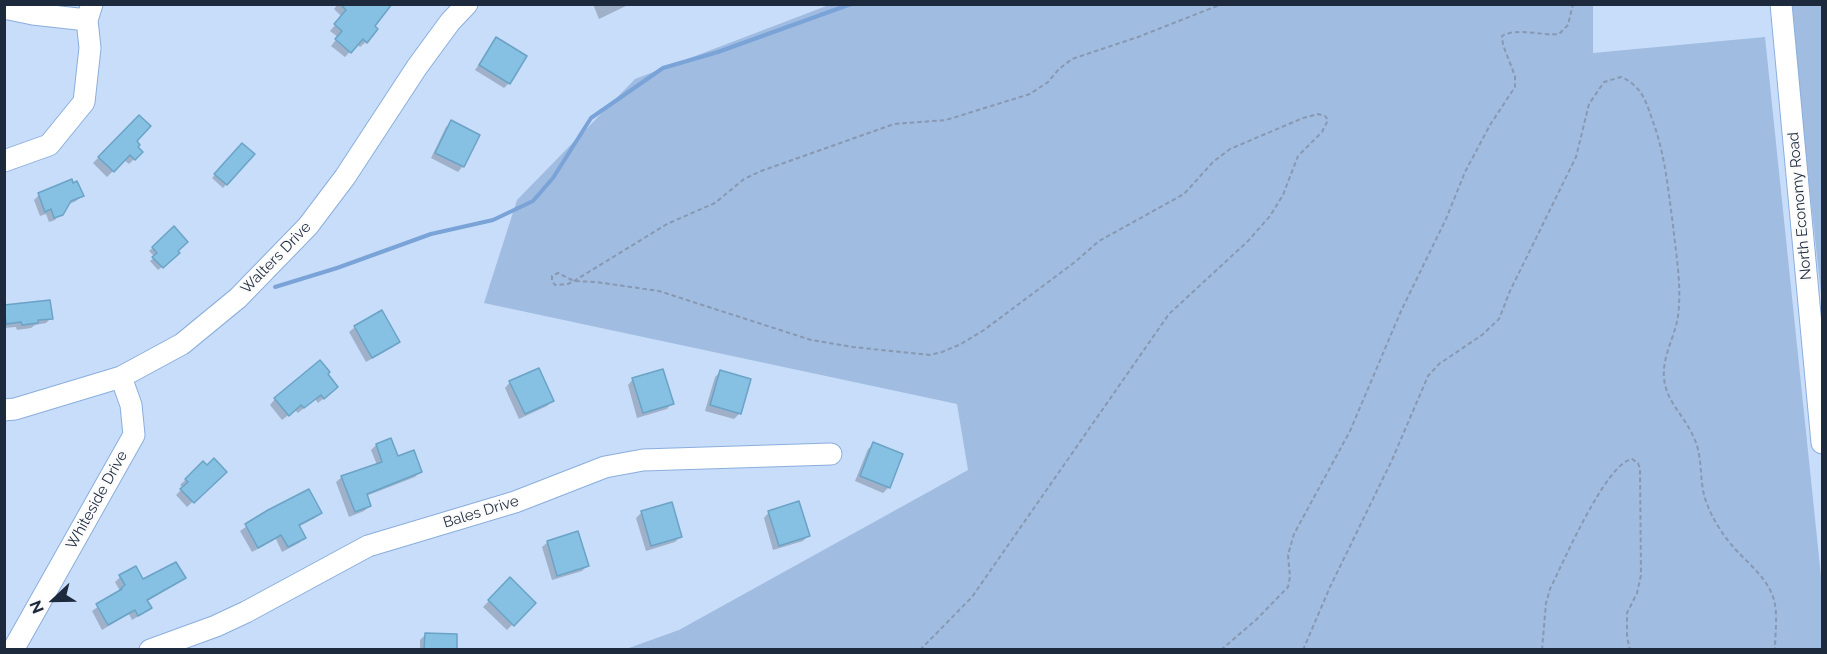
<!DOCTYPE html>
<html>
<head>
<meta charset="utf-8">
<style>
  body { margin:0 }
  #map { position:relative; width:1827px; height:654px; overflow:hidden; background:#c7ddfa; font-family:Raleway,sans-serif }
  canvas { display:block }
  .frame { position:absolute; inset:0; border:6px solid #1d2a3d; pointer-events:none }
  .north { position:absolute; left:24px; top:570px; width:60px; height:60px; -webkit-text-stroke:4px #fbfbfb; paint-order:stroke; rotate:248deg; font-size:16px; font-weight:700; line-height:24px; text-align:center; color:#1d2a3d }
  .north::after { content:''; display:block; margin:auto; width:21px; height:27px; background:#1d2a3d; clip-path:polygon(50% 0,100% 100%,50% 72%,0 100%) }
</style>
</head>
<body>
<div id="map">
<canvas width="1827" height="654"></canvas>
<div class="frame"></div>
<div class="north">N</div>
</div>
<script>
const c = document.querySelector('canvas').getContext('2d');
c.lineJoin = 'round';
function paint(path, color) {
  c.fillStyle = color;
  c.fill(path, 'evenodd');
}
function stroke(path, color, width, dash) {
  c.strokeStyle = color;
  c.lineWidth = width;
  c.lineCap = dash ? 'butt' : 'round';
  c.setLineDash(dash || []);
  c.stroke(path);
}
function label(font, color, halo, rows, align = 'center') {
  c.font = font + ' Raleway,sans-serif';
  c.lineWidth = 4.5;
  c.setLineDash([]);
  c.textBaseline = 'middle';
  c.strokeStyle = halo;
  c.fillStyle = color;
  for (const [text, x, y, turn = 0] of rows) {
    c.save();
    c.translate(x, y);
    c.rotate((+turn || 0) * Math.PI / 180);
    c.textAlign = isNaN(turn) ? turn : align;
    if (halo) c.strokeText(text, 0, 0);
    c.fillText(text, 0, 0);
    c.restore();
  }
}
paint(new Path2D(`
  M1593,5v48l172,-16 57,549v63h-1196l53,-19 289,-160 -11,-66 -473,-101 33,-103 118,-121 194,-74z
  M1793,5h29v298l-31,-286z`), '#a1bce1');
paint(new Path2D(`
  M338,4h52l-17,23 -7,15 -6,5 -3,-3 -12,13 -14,-11 7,-9 -8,-6 12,-14 -8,-8z
  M593,4h37l-31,15z
  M496,39l13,44 -5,5 -29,-18z
  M139,117l-4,24 1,6 5,5 -12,12 -5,-4 -17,17 -14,-14z
  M452,122l11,44 -5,6 -27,-14 15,-31z
  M242,145l11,9 -30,34 -11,-10z
  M39,195l43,1 -6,5 -9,4 -12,15 -6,2 -3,-8 -6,2 -6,-16z
  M174,229l4,24 -20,17 -8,-9 5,-4 -6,-6z
  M4,307l47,11 -5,5 -11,2 -4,3 -14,2 -1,-3 -12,1z
  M355,327l43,14 -5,6 -27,15 -17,-30z
  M720,372l20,41 -6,6 -29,-8 10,-34z
  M633,379l39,24 -5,6 -30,9 -9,-33z
  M510,382l42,19 -5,5 -28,13 -14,-31z
  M331,392l-13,11 -3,-4 -17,14 -3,-3 -13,10 -12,-15 5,-6z
  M874,444l15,43 -6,6 -28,-12 13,-32z
  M376,445l44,27 -5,5 -49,19 4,10 -6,5 -15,6 -13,-35 6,-5 35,-12 -6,-15z
  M203,463l4,4 18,5 -38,35 -11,-12 7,-7 -3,-3z
  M269,511l51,2 -5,5 -17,9 6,10 -5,6 -17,9 -6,-13 -24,13 -12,-21z
  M642,512l39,24 -6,6 -29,9 -10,-33z
  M769,512l39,24 -5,5 -30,9 -9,-32z
  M548,542l39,24 -5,5 -30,9 -10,-33z
  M120,577l22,4 42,-3 -6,5 -32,19 4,6 -6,5 -12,7 -3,-6 -27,16 -10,-19 28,-20 -5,-9z
  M510,579l24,24 -27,27 -24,-23z
  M426,634l29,16h-35v-10z`), '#0003');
stroke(new Path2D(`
  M275,287l62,-19 94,-34 62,-14 40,-19 20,-23 38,-60 72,-50 55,-16 133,-48`), '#7aa3d8', 4);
const building = new Path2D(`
  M340,4h52l-17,22 3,3 -11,14 -4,-4 -12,14 -16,-14 7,-8 -8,-7 12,-14z
  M496,37l31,19 -17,28 -31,-19z
  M139,115l12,11 -14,15 3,4 -2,2 5,5 -8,8 -5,-5 -16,17 -16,-15z
  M451,120l29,15 -16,32 -29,-14z
  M242,143l13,11 -28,31 -13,-11z
  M72,179l1,4 4,-2 7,15 -13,5 -8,14 -9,3 -3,-9 -6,3 -7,-19z
  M174,226l14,16 -10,9 2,2 -17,15 -11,-11 5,-4 -5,-6z
  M50,300l3,19 -15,1v3l-16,2 -1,-3 -15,2 -2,-19z
  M382,310l18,32 -28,16 -18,-32z
  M320,360l10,12 -2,2 10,13 -14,12 -3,-4 -17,13 -3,-3 -12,11 -15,-18z
  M539,368l15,33 -29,13 -16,-33z
  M663,369l11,35 -31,9 -11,-35z
  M720,370l31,9 -10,35 -31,-9z
  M391,438l7,18 16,-6 8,22 -55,22 4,12 -16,6 -14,-36 41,-14 -6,-18z
  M873,442l30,12 -13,34 -30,-12z
  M214,458l13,14 -33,31 -14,-14 8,-7 -3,-3 18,-18 4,4z
  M309,489l13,24 -23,12 7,13 -18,9 -7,-12 -23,13 -13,-24 23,-14z
  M799,501l11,35 -31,10 -11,-35z
  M672,502l10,35 -31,9 -10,-35z
  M578,531l11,35 -32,10 -10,-35z
  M176,562l10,16 -39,22 5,8 -14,8 -3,-6 -27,15 -12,-21 26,-15 -1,-1 4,-3 -6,-10 17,-9 7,13z
  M510,577l26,26 -22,23 -26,-26z
  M425,633l32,1v16h-33z`);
paint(building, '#86c0e3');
stroke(building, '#6aa3c5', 1.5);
const minor = new Path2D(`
  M1781,4l41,439
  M4,8l29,6 54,6
  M4,161l45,-16 35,-43 6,-54 -3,-28 5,-16
  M4,410l11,-1 106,-32 61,-33 56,-46 70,-72 37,-49 72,-110 33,-45 17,-18
  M13,650l121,-215 -3,-30 -10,-28
  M150,650l66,-24 30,-14 122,-66 147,-44 90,-35 38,-7 188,-6`);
stroke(minor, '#8baedc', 23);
stroke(new Path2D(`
  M845,650h4
  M920,650l52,-53 197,-283 79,-73 22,-25 13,-21 15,-39 24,-24 6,-12 -3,-4 -7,-2 -15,4 -73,31 -17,13 -29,32 -85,47 -24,21 -91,68 -23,14 -19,8 -12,3 -77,-8 -42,-7 -152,-49 -63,-9 -22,-1 -16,-8 -6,3v5l3,4 13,-1 6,-3 93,-57 48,-21 29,-24 17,-8 133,-47 52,-4 84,-26 18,-12 11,-13 13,-10 66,-22 84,-33
  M1221,650l36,-31 31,-32 2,-10 -2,-22 6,-21 56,-103 51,-120 45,-92 19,-47 25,-47 25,-38v-11l-12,-31 -1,-9c16,-9 39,0 57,-2l9,-9 5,-21
  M1303,650l27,-63 62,-127 36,-84 11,-12 43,-29 17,-16 11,-28 66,-134 13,-53 15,-22 17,-5c8,3 15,9 20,16 5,8 8,17 11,26 13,34 16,70 21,106 3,30 9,61 5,91 -3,21 -16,40 -14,62 2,24 21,38 30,60 10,21 4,44 13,66 6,16 17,33 29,46 14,15 32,29 38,50 4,15 1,34 1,50
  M1542,650l4,-47 4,-14c13,-26 56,-126 82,-130l6,4 2,6 1,106 -4,18 -10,20v24l3,13`), '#8799b2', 2, [4.5, 3]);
stroke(minor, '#fff', 21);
label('15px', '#1d2a3d', '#fbfbfb', [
  ["North Economy Road",1800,206,-95],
  ["Walters Drive",276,258,-46],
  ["Whiteside Drive",97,500,-61],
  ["Bales Drive",481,512,-17]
]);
</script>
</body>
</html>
